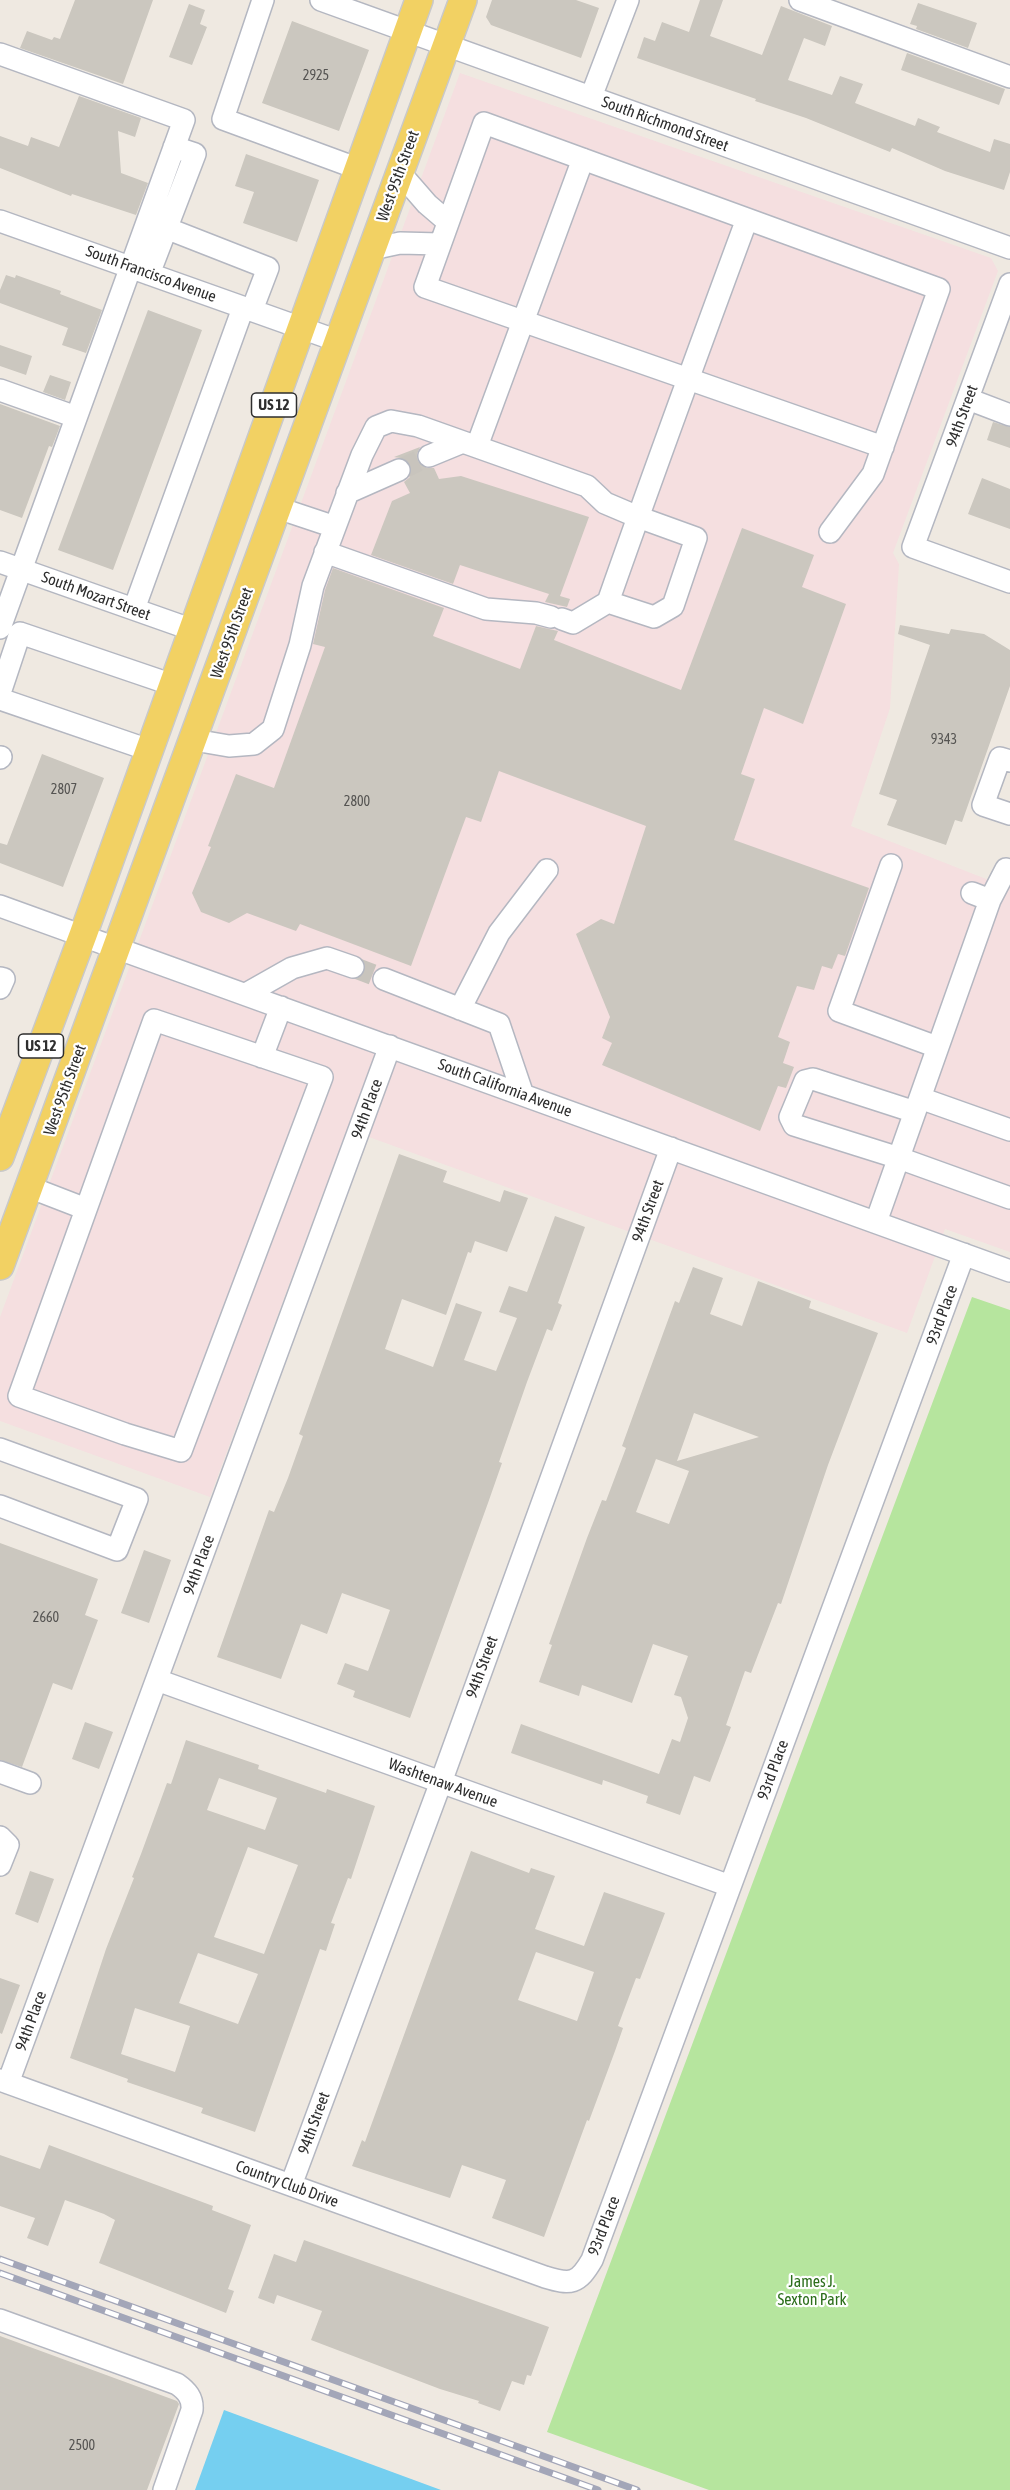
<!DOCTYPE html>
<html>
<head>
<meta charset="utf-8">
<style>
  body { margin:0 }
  canvas { display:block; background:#efe9e1 }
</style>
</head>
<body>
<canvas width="1010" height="2490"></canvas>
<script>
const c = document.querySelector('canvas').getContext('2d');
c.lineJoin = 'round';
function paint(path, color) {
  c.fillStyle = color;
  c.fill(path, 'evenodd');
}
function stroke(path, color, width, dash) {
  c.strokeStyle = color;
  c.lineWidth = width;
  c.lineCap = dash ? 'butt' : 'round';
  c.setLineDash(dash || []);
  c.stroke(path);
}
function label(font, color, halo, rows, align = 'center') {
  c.font = font + ' "Asap Condensed",sans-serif';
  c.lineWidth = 4.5;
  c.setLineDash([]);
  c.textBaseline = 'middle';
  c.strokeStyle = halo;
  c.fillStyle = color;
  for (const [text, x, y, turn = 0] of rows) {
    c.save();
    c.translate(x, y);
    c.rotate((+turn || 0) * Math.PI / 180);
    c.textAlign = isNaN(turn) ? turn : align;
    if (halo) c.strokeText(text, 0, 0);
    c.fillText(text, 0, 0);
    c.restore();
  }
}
paint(new Path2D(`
  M460,73l531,185 7,13 -105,282 6,11 -9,144 -39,118 153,60 6,-14v380l-65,-23 -38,104 -560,-204 -137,368 -210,-76v-104z`), '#f5dfe0');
paint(new Path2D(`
  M972,1297l38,13v1180h-301l-162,-58z`), '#b6e59e');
paint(new Path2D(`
  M224,2410l217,80h-246z`), '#75cff0');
paint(new Path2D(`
  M75,0h78l-30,84 -103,-36 7,-17 25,9 2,-3 6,2z
  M492,0h84l23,8 -18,50 -90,-33 -5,-8z
  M700,0h23l-13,36 52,19 19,-49 51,20 -7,20 -21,-8 -16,42 44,15 8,-19 23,8 -8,19 60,23 3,-8 22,9 -3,5 53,20 4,-13 16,5v28l-6,18 -59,-19 -53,-23 -2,4 -84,-34 -51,-17 1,-2 -119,-41 7,-21 11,4 7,-19 27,10z
  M918,3l59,20 -9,25 -52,-19 1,-3 -7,-2z
  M189,4l16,6 -5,14 7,3 -15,38 -23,-8z
  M292,21l77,29 -30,81 -77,-28z
  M907,53l98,36 -6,16 -98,-35z
  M79,96l62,22 -6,19 -17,-6 3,42 27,10 -12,32 -64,-21 -1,2 -71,-28v-32l28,10 3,-9 28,10z
  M246,154l73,26 -22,62 -54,-19 11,-31 -19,-6z
  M6,275l9,3 1,-3 45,16 -1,3 42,16 -16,43 -24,-8 6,-17 -68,-25v-13z
  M148,310l54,20 -89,240 -55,-20z
  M0,345l32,11 -6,19 -26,-9z
  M50,375l21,7 -6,18 -22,-8z
  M0,404l60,22 -8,21 -3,-1 -27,72 -22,-8z
  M993,422l17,5v21l-23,-8z
  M420,447l-3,7 1,7 9,7h7l5,11 22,-3 128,41 -29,79 10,3 -3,8 -22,-5 4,-8 -89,-29 -7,19 -82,-29 21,-54 18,-8 -6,-11 6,-5 1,-12 -5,-6 -12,-2z
  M982,478l28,11v40l-42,-15z
  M742,528l72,27 -12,32 44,17 -43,120 -39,-16 -23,66 14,5 -21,61 135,48 -24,68 -7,-2 -6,15 -10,-3 -8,24 -17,-4 -19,51 12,5 -7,21 11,4 -8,21 -8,-2 -18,45 -158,-66 10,-22 -10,-5 8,-21 -34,-83 25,-15 13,5 32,-98 -147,-55 -18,51 -15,-5 -55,149 -111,-42 -4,7 -49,-18 -18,10 -28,-11 -9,-19 19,-46 -3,-1 28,-72 38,14 51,-141 -12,-3 12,-54 8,-22 111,40 -11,28 87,33 16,-43 22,5 -4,9 127,50z
  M900,625l49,9 2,-5 33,5 26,16v36l-48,136 -7,-2 -9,25 -59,-20 10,-25 -18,-6 51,-149 -32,-11z
  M42,754l62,24 -41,109 -63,-24v-20l7,2z
  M399,1154l48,17 -4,11 57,20 4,-12 24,8 -21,54 -32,-11 -4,12 -3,-1 -22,63 -44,-16 -17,50 48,18 23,-64 26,9 -18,48 32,11 21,-53 -18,-6 10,-26 18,6 28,-76 30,11 -27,76 4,2 -10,26 -5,-2 -20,53 -28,80 3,1 -14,40 -78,215 -57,-21 2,-6 -18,-7 8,-21 23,8 22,-61 -48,-17 -15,41 -26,-10 -20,55 -64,-22 52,-147 5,2 14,-34 15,-42 -4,-2z
  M693,1267l30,11 -13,36 32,12 16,-45 53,20 -2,7 69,25 -50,132 -47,139 -3,-1 -27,70 -6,-2 -19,54 5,2 -21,55 -16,-6 -14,39 -34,-12 2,-7 -45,-16 -1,5 -91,-32 10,-29 138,50 13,-35 8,3 8,-24 -7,-21 -7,-2 14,-39 -35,-12 -21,59 -50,-18 -3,11 -40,-14 13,-37 -3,-1 38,-106 15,-38 4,1 20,-53 -4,-2 24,-66 29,-79 4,2zM694,1413l65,24 -82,24zM656,1459l33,12 -20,53 -33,-12z
  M0,1543l98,36 -13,36 13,5 -26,70 -19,-7 -31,84 -22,-7z
  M144,1550l27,10 -22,63 -28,-10z
  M85,1722l28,10 -14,37 -27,-10z
  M186,1740l73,25 -1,4 68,24 1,-4 48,17 -24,73 -3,-1 -17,45 4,1 -9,27 -6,-2 -65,183 -54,-19 2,-5 -76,-26 1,-3 -58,-21 36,-109 28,-71 -2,-1 9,-23 26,-71 4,1zM219,1778l58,20 -12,32 -58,-20zM248,1847l50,18 -34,89 -50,-17zM198,1953l60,21 -20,50 -59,-21zM135,2008l55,18 -15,46 -54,-18z
  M471,1851l58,22 2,-5 24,8 -20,53 49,17 20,-54 61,21 -25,66 -4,-1 -18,48 5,2 -8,23 -26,70 -2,-1 -43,117 -52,-19 14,-38 -44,-15 -12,33 -98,-32 10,-26 3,2zM536,1952l58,20 -17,49 -59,-21z
  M30,1871l24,8 -16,44 -23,-9z
  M0,1978l20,7 -18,49 -2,-1z
  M49,2145l164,61 -1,4 39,15 -23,64 6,2 -8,22 -127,-50 16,-43 -11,-6 -39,-14 -17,46 -21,-8 8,-20 -35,-12v-51l40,14z
  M304,2240l245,87 -18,49 -4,-1 -3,10 -12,-4 -12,30 -22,-8 1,-2 -39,-12 -129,-49 11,-29 -45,-16 -3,9 -16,-6 16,-44 22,8z
  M0,2336l177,65 2,3 -32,86h-147z`), '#cbc7bf');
stroke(new Path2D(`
  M399,470l30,-14
  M353,967l31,12`), '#c8c4bd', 21, [21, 10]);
const minor = new Path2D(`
  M263,0l-40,119 136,50
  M321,0l689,248
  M800,0l210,77
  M0,54l184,66 -184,508
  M591,97l37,-97
  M400,173l27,31 21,18
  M0,221l338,120
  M148,221l120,47 -16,42
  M372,249l28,-6 40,1
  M149,274l46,-120 -21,-7
  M1010,284l-97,263 97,35
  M0,390l76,27
  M968,399l42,16
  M477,446l106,-287
  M429,456l34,-14
  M347,493l52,-23
  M278,508l57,19
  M830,532l43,-58 66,-185 -455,-166 -59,164 458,160
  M325,552l161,57 50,4 15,4
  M0,562l193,68
  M134,609l109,-301
  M562,619l11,4 35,-21
  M0,693l20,-60 153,52
  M0,699l149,51
  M194,740l35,6 25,-2 19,-15 27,-84 13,-59 49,-131 14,-28 15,-6 27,5 169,60 18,17 33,14 58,21 -23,68 -19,11 -46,-15c45,-128 92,-256 139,-383
  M0,758l1,-1
  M1010,761l-10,-3 -17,47 27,9
  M891,865l-52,146 98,36
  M990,900l16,-31 4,2
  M0,906l1010,365
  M0,978l4,1 -4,9
  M384,979l115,45 24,71
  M246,994l46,-26 35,-10 26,9
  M460,1009l39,-76 48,-63
  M154,1020l168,57 -141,374 -56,-17 -106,-38z
  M262,1057l19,-50
  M920,1098l90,32
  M915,1112l-102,-33 -8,2 -15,36 4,8 105,33 111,40
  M29,1187l57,22
  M876,1222l114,-322 -18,-7
  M0,1449l137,50 -20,51 -117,-44
  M157,1680l573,206
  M0,1772l30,11
  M0,1837l8,8 -8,20
  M0,2080l545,197c26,8 33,7 47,-17l372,-1006
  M8,2083l382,-1037
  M291,2185l150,-403 230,-634
  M0,2320l177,64c10,7 16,14 15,26l-28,80`);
const major = new Path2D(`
  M0,1157l83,-222 336,-935
  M0,1266l463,-1266`);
stroke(minor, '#b4b7c1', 24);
stroke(major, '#c9c9c9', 30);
stroke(minor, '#fff', 21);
stroke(major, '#f2d163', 27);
const rail = new Path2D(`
  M0,2259l637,231
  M0,2273l598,217`);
stroke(rail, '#a3a6b8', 7);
stroke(rail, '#fff', 4.5, [14]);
label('14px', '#555452', null, [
  ["2925",316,76],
  ["9343",944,740],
  ["2807",64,790],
  ["2800",357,802],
  ["2660",46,1618],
  ["2500",82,2446]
]);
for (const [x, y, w] of [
  [274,405,45],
  [41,1046,45]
]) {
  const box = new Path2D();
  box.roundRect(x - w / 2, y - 12, w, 24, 4.5);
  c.fillStyle = '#fff';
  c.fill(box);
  stroke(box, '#2e2e2e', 1.5);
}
label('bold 15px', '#2e2e2e', null, [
  ["US 12",274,405],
  ["US 12",41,1046]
]);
label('16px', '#2e2e2e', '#fff', [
  ["South Richmond Street",665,124,20],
  ["West 95th Street",398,176,-70],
  ["South Francisco Avenue",151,274,20],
  ["94th Street",962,416,-70],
  ["South Mozart Street",96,596,20],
  ["West 95th Street",232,633,-70],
  ["South California Avenue",505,1088,20],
  ["West 95th Street",65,1090,-70],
  ["94th Place",367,1109,-70],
  ["94th Street",648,1211,-70],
  ["93rd Place",942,1315,-70],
  ["94th Place",199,1565,-70],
  ["94th Street",482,1667,-70],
  ["93rd Place",773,1770,-70],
  ["Washtenaw Avenue",443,1783,20],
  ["94th Place",31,2021,-70],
  ["94th Street",314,2123,-70],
  ["Country Club Drive",287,2184,20],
  ["93rd Place",604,2226,-69]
]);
label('16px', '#2c6e1b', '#fff', [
  ["James J.",812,2282],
  ["Sexton Park",812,2300]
]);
</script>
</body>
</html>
